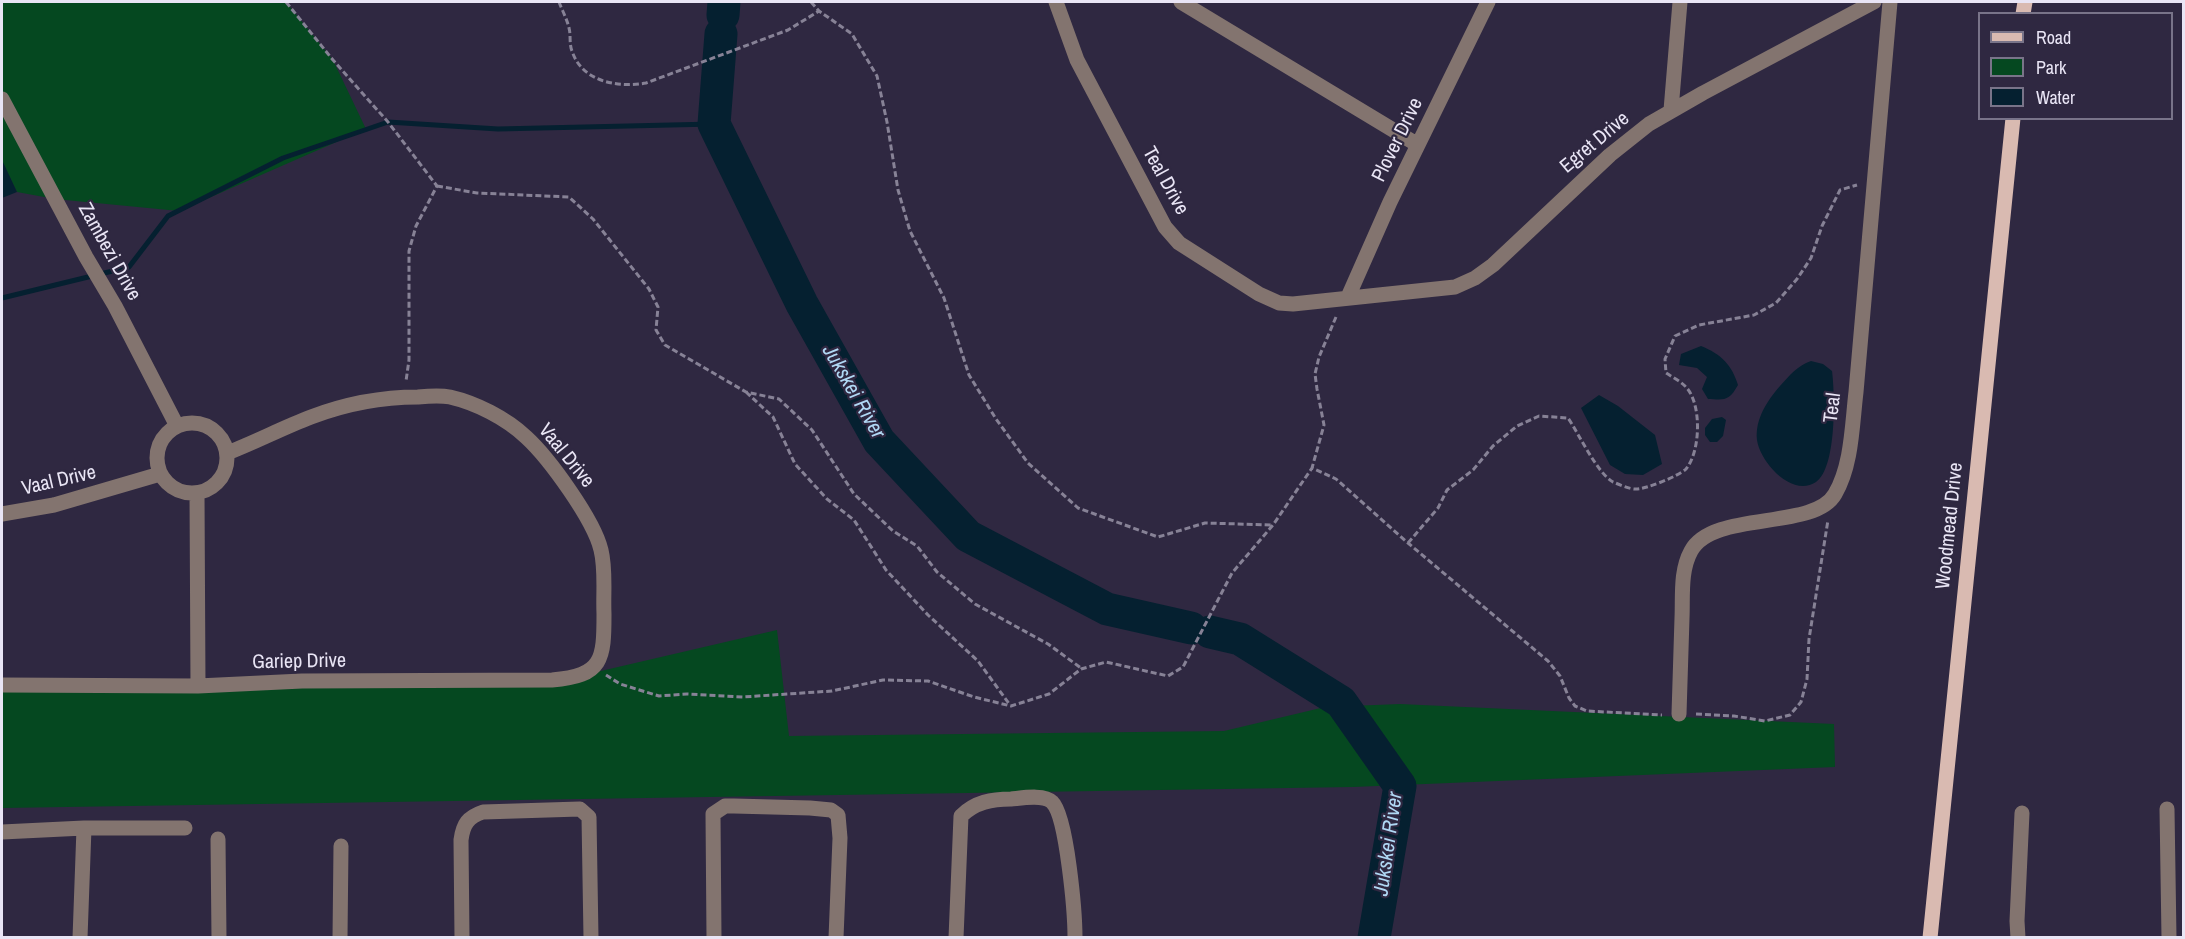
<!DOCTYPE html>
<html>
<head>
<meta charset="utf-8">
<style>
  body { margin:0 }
  #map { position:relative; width:2185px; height:939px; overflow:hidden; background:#2f2841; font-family:"Archivo Narrow",sans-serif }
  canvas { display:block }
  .frame { position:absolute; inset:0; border:3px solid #e9e5f5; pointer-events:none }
  .legend { position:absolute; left:1978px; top:12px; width:195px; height:108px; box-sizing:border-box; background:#2f2841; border:2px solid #797489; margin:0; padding:8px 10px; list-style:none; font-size:18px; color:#e9e5f5 }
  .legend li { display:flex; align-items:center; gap:12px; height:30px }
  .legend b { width:30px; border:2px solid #797489 }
</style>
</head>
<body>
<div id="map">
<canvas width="2185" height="939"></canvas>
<div class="frame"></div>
<ul class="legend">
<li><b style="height:8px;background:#d9bab1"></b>Road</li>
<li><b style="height:16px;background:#054820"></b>Park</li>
<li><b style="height:16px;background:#052030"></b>Water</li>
</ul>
</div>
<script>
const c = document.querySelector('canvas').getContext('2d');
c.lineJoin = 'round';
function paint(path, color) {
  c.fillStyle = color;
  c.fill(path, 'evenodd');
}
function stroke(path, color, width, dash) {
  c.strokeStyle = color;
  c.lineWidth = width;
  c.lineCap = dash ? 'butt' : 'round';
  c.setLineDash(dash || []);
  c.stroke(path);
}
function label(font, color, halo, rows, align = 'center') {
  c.font = font + ' "Archivo Narrow",sans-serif';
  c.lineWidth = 4.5;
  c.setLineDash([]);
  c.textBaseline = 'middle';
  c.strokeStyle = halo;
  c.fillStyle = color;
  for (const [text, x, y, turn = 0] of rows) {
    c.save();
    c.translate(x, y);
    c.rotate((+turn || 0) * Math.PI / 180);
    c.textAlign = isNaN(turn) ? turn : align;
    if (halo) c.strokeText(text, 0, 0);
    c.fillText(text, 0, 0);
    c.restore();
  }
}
paint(new Path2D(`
  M2,2h284l47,58 33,69 -187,82 -124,-12 -38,-7 -15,-30z
  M777,630l12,106 435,-5 101,-24 75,-3 434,20 1,43 -482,20 -1351,21v-124l573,-7z`), '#054820');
paint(new Path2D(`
  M2,160l15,32 -15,6z
  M1701,346c20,8 31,19 37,39 -9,16 -13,15 -30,14l-6,-10 5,-12 -10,-9 -18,-3 2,-11z
  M1811,361l12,3 9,7c3,23 5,97 -16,111 -24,16 -56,-20 -59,-42 -2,-21 10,-39 23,-54 10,-11 17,-20 31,-25z
  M1599,395l19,11 37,29 7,29 -19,11 -18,-1 -15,-9 -29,-57z
  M1722,417l4,3 -3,16 -6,6h-7l-5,-7v-7l7,-9z`), '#052030');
stroke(new Path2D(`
  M2,298l127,-31 39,-51 115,-58 105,-36 110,7 216,-5`), '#052030', 5);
stroke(new Path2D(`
  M723,15l1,-13
  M721,34l-7,90 88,180 77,137 89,95 139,73 84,19
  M1210,632l30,7 101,63 59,84 -26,152`), '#052030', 33);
stroke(new Path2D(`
  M286,2l47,58 55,62 49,64 -21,40 -7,25v109l-3,21
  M559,2c3,8 8,17 10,26 2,7 0,16 3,23 10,31 46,37 74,32l142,-53 31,-19
  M811,2l8,9 33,23 25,42 10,46 11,68 12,41 34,67 25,77 27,44 32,44 50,45 80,29 47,-14 68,2
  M437,186l40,7 92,4 24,22 56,70 9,18 -2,23 9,15 81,47 33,7 33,31 42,64 39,37 24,15 20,26 38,32 73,40 33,24
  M1336,317l-17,40 -4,17 2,15 7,36 -12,43 24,11 72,64 140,118 12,15 9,22 6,8 12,5 75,4
  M746,392l27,25 22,47 32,35 27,21 32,50 42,45 50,46 32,44
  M1408,543l30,-35 9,-18 26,-20 20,-24 24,-20 22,-10 29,2c11,16 29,55 45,64 5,2 16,7 22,7 9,1 44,-13 51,-20 15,-18 16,-67 -1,-83 -5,-5 -13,-9 -19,-13l-1,-14 10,-23 24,-11 55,-10 22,-12 21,-24 14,-21 11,-32 18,-36 17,-5
  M606,675l14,9 39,12 28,-2 56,3 89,-6 51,-11 45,1 46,16 37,9 38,-12 32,-25 25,-7 62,14 15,-9 49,-94 41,-48 39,-57
  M1696,714l38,2 31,5 25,-6 11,-13 6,-23 2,-40 19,-119`), '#878296', 3, [6, 3]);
stroke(new Path2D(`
  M1056,2l21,58 88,167 14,16 80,51 20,9 14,1 162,-17 20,-9 18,-13 117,-110 39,-31 54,-31 171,-91
  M1181,2l237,143
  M2,99l84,158 29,49 62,120
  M1671,110l9,-108
  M1348,297l42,-95 98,-200
  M157 458a35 35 0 1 1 70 0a35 35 0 1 1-70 0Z
  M197,493l1,193
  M2,514l52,-9 106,-31
  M2,685l196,1 104,-5 250,-1c51,-4 52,-21 52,-66 -1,-21 2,-44 -3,-64 -7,-30 -52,-92 -75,-113 -20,-19 -50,-34 -76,-40 -10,-2 -22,-1 -32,0 -37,0 -73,7 -107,20 -29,11 -55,25 -84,36
  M1679,714c1,-32 2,-64 3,-96 1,-22 -2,-47 9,-67 22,-41 123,-20 144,-57 17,-29 17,-69 21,-102l34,-390
  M2167,809l2,129
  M2,832l82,-4
  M218,839l1,99
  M80,938l4,-110h101
  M340,938l1,-92
  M462,938l-1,-98c2,-16 7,-23 22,-28l97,-3 9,8 2,121
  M714,938l-1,-124 12,-8h9l76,2 21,2 7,5 2,23 -4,100
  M956,938l5,-122c14,-14 31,-17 50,-17 11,-1 33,-5 41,3 15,14 23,112 23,136
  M2018,938l-1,-17 5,-108`), '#83746f', 15);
stroke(new Path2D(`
  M2023,14l2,-12
  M1930,938l83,-820`), '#d9bab1', 15);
label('20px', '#e9e5f5', '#2f2841', [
  ["Plover Drive",1398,140,-64],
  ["Egret Drive",1595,143,-40],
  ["Teal Drive",1165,181,61],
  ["Zambezi Drive",109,252,61],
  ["Teal",1833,408,-83],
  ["Vaal Drive",566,456,51],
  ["Vaal Drive",59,481,-13],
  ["Woodmead Drive",1950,526,-84],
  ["Gariep Drive",299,662,-1]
]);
label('italic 21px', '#b0d8f4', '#2f2841', [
  ["Jukskei River",853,392,60],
  ["Jukskei River",1389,844,-82]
]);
</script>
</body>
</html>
